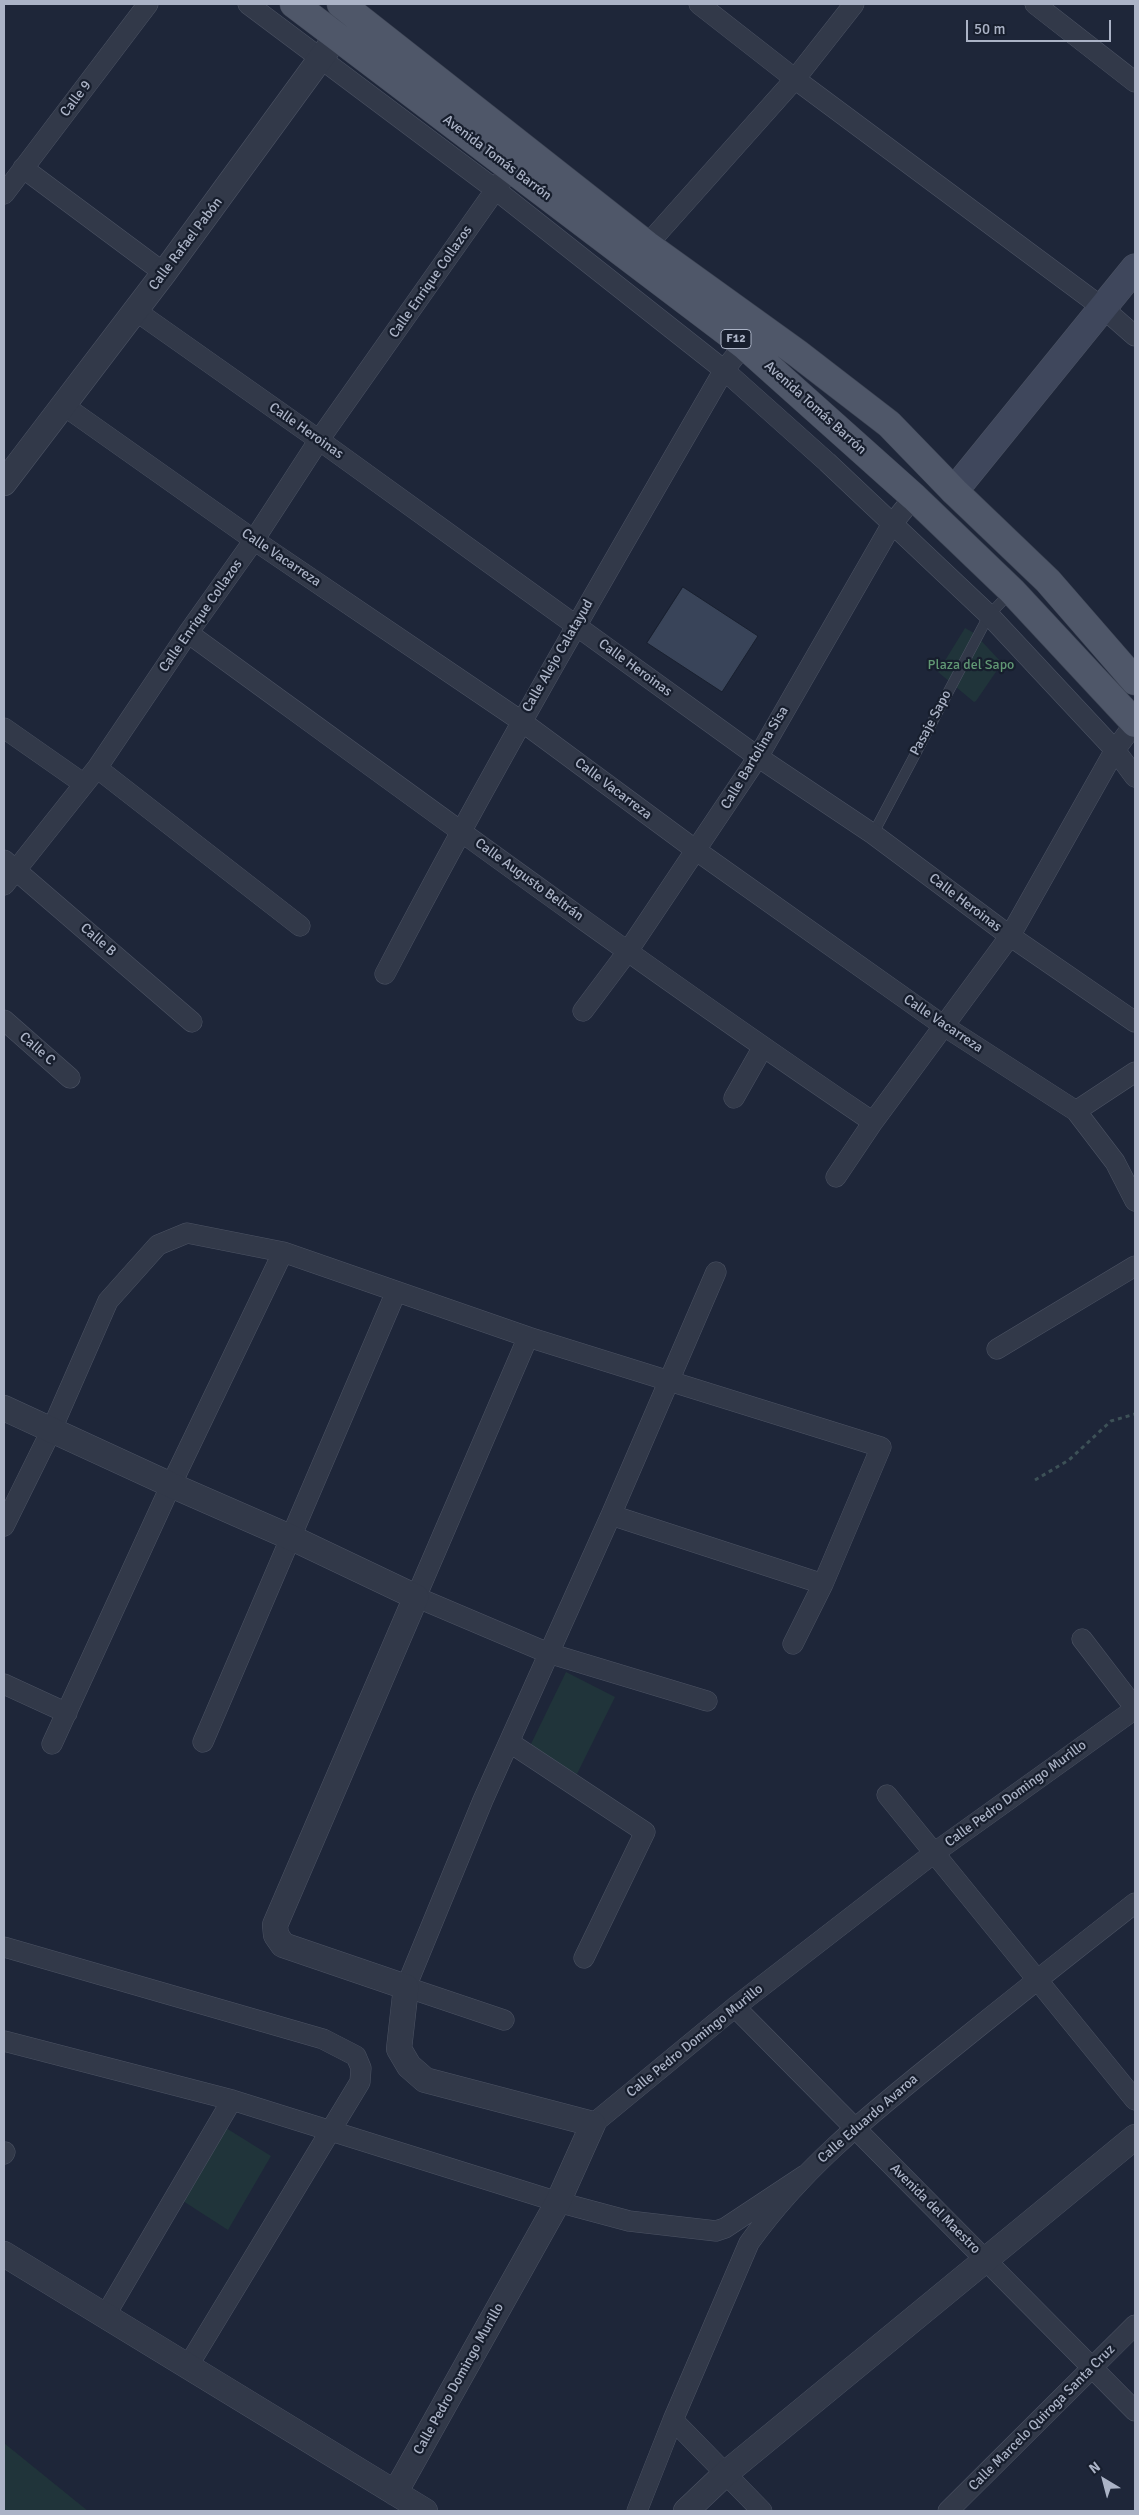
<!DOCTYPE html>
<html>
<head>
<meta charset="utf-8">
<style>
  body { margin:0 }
  #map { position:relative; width:1139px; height:2515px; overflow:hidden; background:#1e2639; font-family:Signika,sans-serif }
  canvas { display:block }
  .frame { position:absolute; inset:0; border:5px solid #abb3c6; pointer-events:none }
  .north { position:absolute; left:1079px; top:2455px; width:50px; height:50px; -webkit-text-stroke:4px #171e2d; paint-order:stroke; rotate:323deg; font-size:14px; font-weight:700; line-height:20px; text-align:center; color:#abb3c6 }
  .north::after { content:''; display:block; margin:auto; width:18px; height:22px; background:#abb3c6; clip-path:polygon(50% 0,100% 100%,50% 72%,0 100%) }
  .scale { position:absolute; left:966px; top:20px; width:145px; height:22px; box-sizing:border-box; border:2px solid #abb3c6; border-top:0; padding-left:6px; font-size:15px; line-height:18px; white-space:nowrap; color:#abb3c6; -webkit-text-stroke:4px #171e2d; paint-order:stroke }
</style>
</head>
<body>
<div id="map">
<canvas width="1139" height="2515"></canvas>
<div class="frame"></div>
<div class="north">N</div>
<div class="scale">50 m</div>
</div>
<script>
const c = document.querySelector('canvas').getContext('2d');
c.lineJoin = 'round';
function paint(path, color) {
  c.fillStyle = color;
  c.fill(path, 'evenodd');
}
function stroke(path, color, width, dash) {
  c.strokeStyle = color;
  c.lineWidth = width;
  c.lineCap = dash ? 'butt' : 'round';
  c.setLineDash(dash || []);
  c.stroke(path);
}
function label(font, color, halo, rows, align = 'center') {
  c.font = font + ' Signika,sans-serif';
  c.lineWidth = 4.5;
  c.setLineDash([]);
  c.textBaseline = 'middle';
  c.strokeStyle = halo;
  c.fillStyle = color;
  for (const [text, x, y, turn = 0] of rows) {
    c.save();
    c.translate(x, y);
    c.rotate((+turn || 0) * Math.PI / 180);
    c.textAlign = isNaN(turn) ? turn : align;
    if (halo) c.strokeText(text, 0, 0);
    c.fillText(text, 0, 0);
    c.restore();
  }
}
paint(new Path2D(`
  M965,628l9,5 28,30 -26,38 -2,1 -36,-30z
  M566,1672l49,25 -38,77 -48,-26z
  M226,2128l45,28 -43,74 -45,-29z
  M4,2443l84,68h-84z`), '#20343a');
const building = new Path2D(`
  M683,587l75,49 -36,56 -75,-49z`);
paint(building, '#394459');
stroke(building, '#19202f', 1);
const service = new Path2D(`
  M873,834l116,-219 23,-24`);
const minor = new Path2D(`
  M248,4l248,186 228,180 103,92 162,153 126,135 20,27
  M699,4l96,75 308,229 32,28
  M1035,4l100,78
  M23,168l141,105
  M4,194l144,-190
  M647,245l148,-166 59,-75
  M136,311l183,129 439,317 115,77 137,102 125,86
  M63,405l191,135 267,181 176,130 247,175 132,85 39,51 20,39
  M188,633c227,165 453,332 685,489
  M4,728l80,56
  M97,768l203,158
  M4,860l188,162
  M4,885l93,-117 91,-135 66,-93 65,-100 184,-261
  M385,974c107,-205 223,-404 339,-604l20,-25
  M583,1011l45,-60 130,-194 134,-233 22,-27
  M4,1020l66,58
  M734,1098l29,-51
  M1076,1111l59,-39
  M836,1177l37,-55 137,-186 105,-186 20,-27
  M528,1337l-112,260 132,56 159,48
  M997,1349l138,-83
  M611,1515l212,69
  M4,1526l47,-95 57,-130 50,-56 29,-12 96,19 245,85 353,110 -58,137 -30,60
  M1082,1639l53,69
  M4,1684l63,29
  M203,1742l193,-450
  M509,1742l136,90 -61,126
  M52,1744l119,-259 112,-233
  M887,1795l248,305
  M4,1947l319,92 33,17 5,12 -1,14 -172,284
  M735,2007l400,404
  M504,2020l-98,-33 77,-187 128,-285 105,-243
  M4,2041l228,59 326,102 71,19 87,10 9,-3 80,-53
  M593,2124l142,-117 199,-154 201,-144
  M4,2154l1,-2
  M105,2316l127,-216
  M673,2420l89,91
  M637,2511l36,-91 76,-177c56,-78 123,-130 196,-189 63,-51 126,-101 190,-151
  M948,2511l187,-186`);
const tertiary = new Path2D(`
  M4,483l160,-210 173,-237 14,-15
  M4,1408l167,77 121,53 124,59 -141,328 1,10 7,10 123,42 -7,62 10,17 16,14 168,44 -35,78 -163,291
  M4,2254l421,257
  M686,2511l39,-37 410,-337`);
const secondary = new Path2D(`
  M954,491l181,-223`);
const primary = new Path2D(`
  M294,4l450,341 170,152 98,94 123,132
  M341,4l306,241 150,108 92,71 65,67 94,90 87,100`);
stroke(service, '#4c5364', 11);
stroke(minor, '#4c5364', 21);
stroke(tertiary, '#4c5364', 26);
stroke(secondary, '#4c5364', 29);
stroke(primary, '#3b4252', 29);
stroke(new Path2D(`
  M1035,1480l34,-20 42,-39 24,-7`), '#3d5157', 3, [4, 4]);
stroke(service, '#323949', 10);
stroke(minor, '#323949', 20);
stroke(tertiary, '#323949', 25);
stroke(secondary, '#3f475c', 28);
stroke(primary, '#4f5769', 28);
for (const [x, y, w] of [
  [736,339,30]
]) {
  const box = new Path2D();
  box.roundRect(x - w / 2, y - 9.5, w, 19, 4);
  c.fillStyle = '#171e2d';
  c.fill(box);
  stroke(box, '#abb3c6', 1);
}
label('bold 12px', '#abb3c6', null, [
  ["F12",736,339]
]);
label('14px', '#abb3c6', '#171e2d', [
  ["Calle 9",76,99,-53],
  ["Avenida Tomás Barrón",497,158,37],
  ["Calle Rafael Pabón",186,244,-53],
  ["Calle Enrique Collazos",431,282,-55],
  ["Avenida Tomás Barrón",815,408,42],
  ["Calle Heroinas",306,431,35],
  ["Calle Vacarreza",281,558,34],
  ["Calle Enrique Collazos",201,616,-55],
  ["Calle Alejo Calatayud",558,656,-60],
  ["Calle Heroinas",635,668,36],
  ["Pasaje Sapo",931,723,-62],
  ["Calle Bartolina Sisa",755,758,-59],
  ["Calle Vacarreza",613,789,37],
  ["Calle Augusto Beltrán",529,880,36],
  ["Calle Heroinas",965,903,37],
  ["Calle B",98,940,41],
  ["Calle Vacarreza",943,1024,34],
  ["Calle C",37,1049,41],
  ["Calle Pedro Domingo Murillo",1016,1794,-36],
  ["Calle Pedro Domingo Murillo",695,2041,-39],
  ["Calle Eduardo Avaroa",868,2119,-41],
  ["Avenida del Maestro",935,2209,45],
  ["Calle Pedro Domingo Murillo",459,2379,-61],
  ["Calle Marcelo Quiroga Santa Cruz",1042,2418,-45]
]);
label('14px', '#619874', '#171e2d', [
  ["Plaza del Sapo",971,665]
]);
</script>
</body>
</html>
